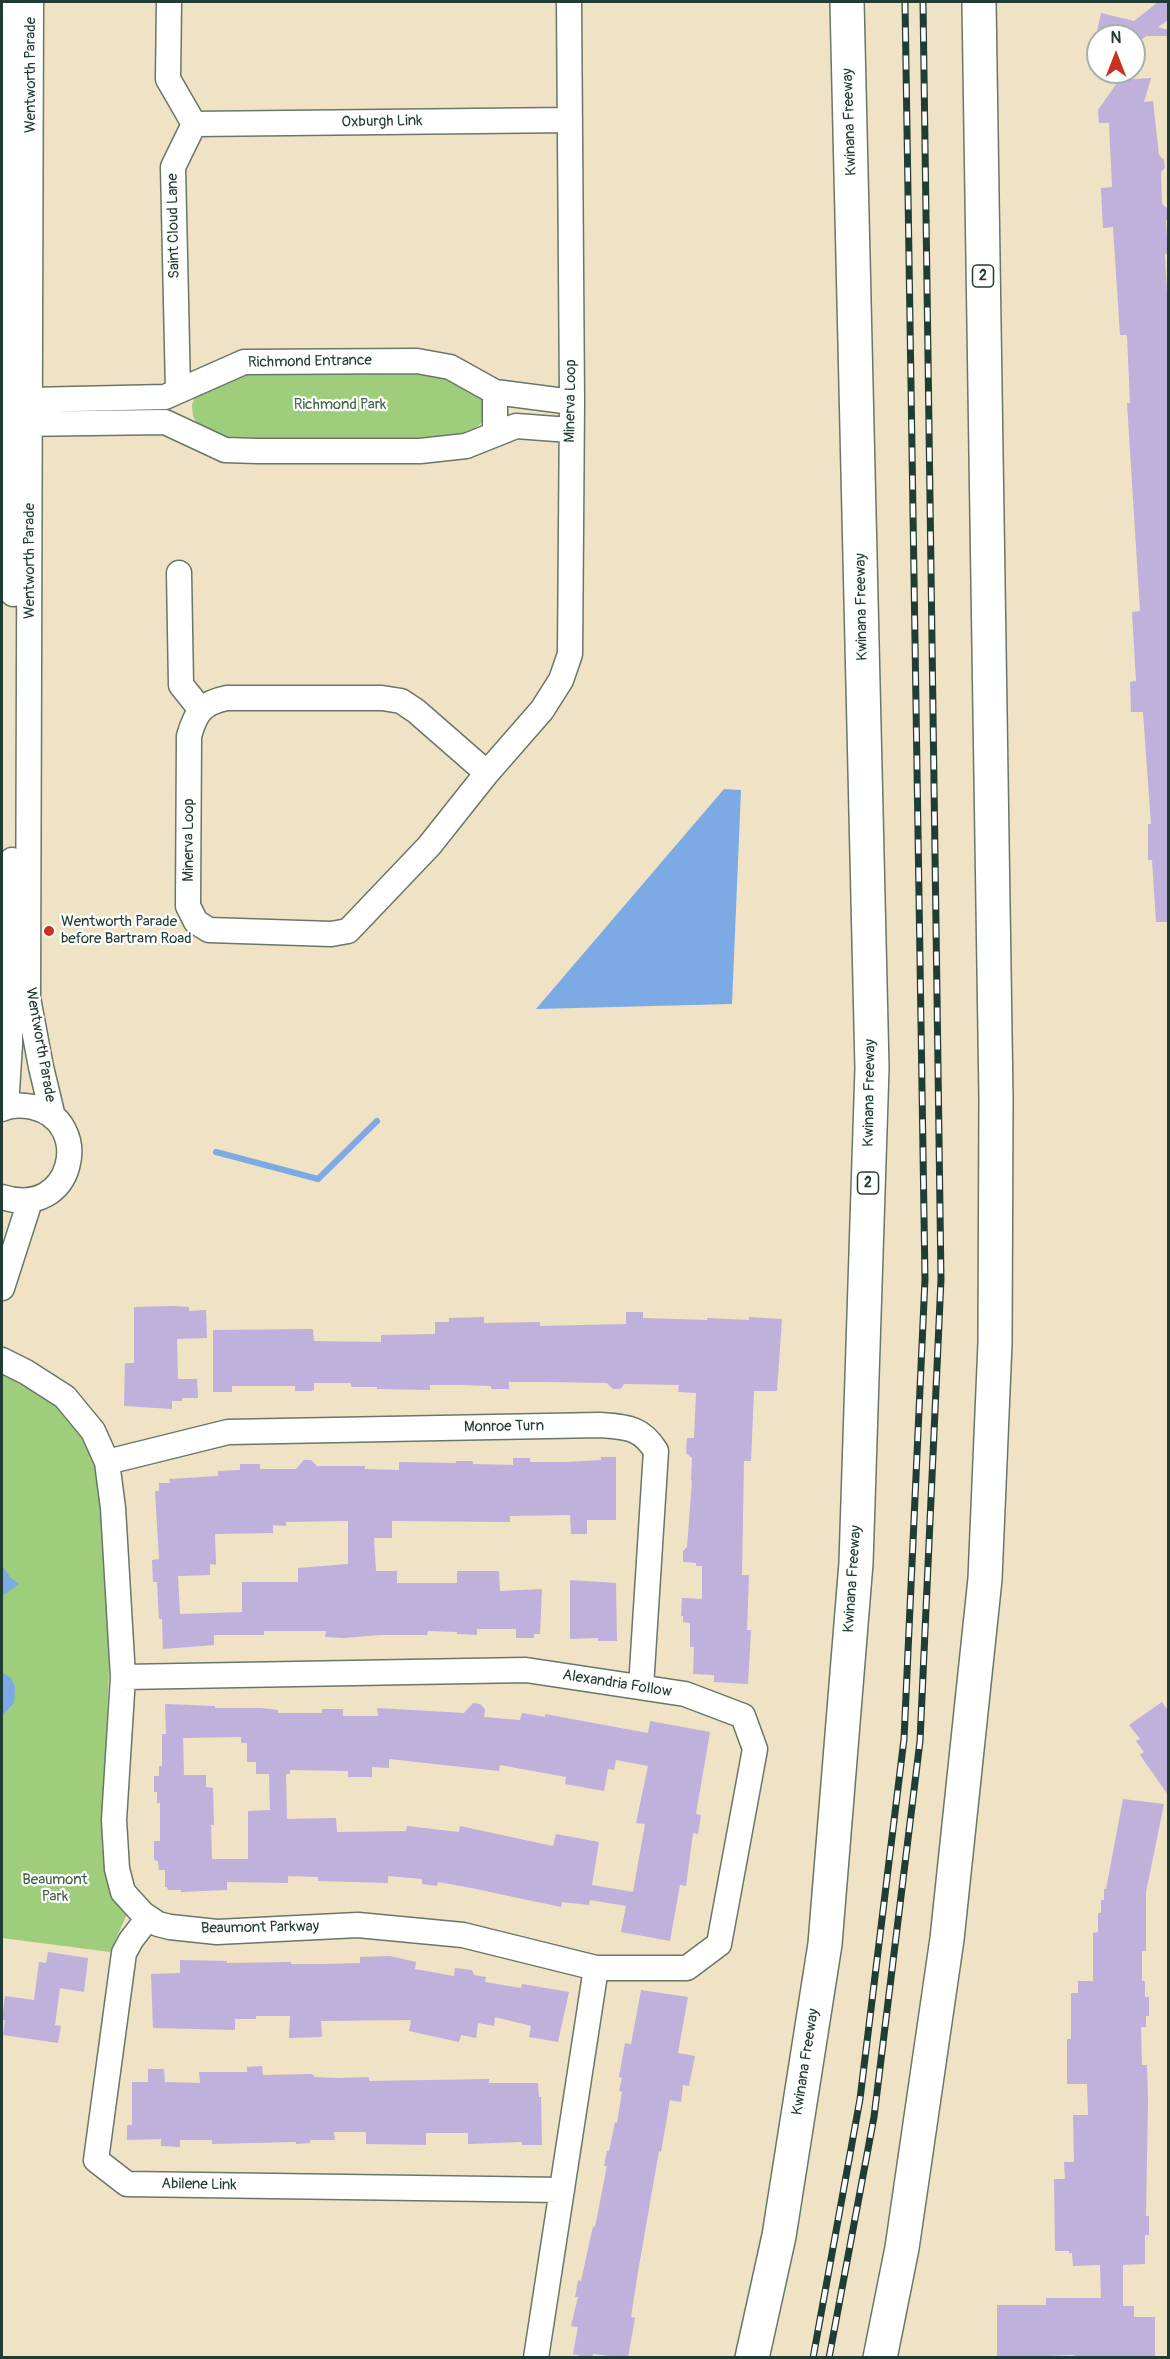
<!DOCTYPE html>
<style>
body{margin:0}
#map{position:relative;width:1170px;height:2359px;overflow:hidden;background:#f0e2c5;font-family:Pangolin,sans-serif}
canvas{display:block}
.frame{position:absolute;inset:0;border:3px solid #1f3d34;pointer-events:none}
.north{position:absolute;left:1086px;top:24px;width:60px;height:60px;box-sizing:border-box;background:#fff;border:2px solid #a5b1ae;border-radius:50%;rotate:0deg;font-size:16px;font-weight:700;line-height:24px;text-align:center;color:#1f3d34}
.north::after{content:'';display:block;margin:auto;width:21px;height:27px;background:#c8321e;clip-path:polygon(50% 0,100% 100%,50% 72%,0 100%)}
</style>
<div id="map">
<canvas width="1170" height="2359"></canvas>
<div class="frame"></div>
<div class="north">N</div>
</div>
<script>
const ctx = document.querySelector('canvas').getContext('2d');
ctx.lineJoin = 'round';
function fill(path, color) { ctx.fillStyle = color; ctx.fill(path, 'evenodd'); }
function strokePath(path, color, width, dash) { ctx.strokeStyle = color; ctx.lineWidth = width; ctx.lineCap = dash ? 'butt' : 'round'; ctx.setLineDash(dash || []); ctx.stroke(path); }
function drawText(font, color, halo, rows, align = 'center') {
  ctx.font = font + ' Pangolin,sans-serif'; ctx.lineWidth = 4.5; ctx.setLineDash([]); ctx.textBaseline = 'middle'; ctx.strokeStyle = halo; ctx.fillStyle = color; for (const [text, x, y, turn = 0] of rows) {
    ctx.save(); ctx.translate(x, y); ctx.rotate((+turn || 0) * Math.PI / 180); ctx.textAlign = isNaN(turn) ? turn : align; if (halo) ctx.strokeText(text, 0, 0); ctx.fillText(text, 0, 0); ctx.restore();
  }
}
const green = new Path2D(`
 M231,372H442L482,392L486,418L474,430L458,439L254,444L216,436L197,424L193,416L192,405L196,393Z
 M2,1372L52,1398L75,1423L99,1466L106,1564L109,1668L102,1846L108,1880L127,1914L110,1952L2,1938Z`);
const water = new Path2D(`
 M724,789L741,790L732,1004L536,1009Z
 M2,1565L10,1577L19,1584L2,1596Z
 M2,1672L11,1678L15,1687L14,1703L2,1716Z`);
const stream = new Path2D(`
 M216,1152L318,1179L377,1121`);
const building = new Path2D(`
 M1158,2H1168V20L1158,27L1168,30V36H1146L1134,46V36H1096L1101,13L1134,21Z
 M1151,78L1144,102L1153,101L1159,155L1164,160L1165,168L1161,172L1162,204L1168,209V218L1166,221L1168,254H1165L1168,315V922H1156L1152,860H1148V824H1151L1143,712H1131L1130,682L1136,681L1132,612L1140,611L1127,403H1130L1127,335H1120L1113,227L1103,228L1101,188L1112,187L1109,123H1099L1098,110L1119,80Z
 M173,1306L189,1307V1311L206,1310L207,1338L177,1339L178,1379H197L198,1398H182V1401H172V1409L124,1406L125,1363H134V1307Z
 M626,1312H643V1318L707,1320V1318L749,1320V1317L782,1319L777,1391H754L751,1461H744L742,1575H749L747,1630H751L748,1684L714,1682V1675L693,1674L694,1647H690V1623L683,1622V1616H681L682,1598L702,1599V1566H696V1563L683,1562V1551L687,1547L692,1481L691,1480L692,1458L686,1453L687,1438H694L696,1393L678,1392L679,1385L624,1384L621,1389H613L607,1383L546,1382H509V1389H491V1386L462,1385H430V1390L377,1389V1387H351V1383H314V1390L311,1391H295V1386H232V1392H213V1330L313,1329L314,1341L381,1342V1335L435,1334V1322H449V1318L484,1317V1323L540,1322V1326L626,1324Z
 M601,1457H616V1520H587V1534H571L570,1515L510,1516V1522L392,1521V1538H374L376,1571H397V1583H457V1571H499L500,1591L542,1589L540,1634H534V1638H516V1629H477V1635L457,1634V1632L428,1631L427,1635H380L344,1638L325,1637L326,1631H264V1635H214V1645L163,1649L162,1619H159L157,1582H153L152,1560L159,1559L155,1491H159V1483H170L169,1479L218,1476V1471L240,1470V1464H260V1469H296L304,1460H311L317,1466H365V1469L399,1470V1462L456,1463V1461H473V1464L513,1465V1458H530V1462H566L601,1460ZM348,1521V1564L298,1568V1582H242V1612L180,1614L178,1576L210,1575V1564L216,1565L215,1534L273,1533V1525L286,1526V1522Z
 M570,1580L616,1583L617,1641H598V1638L570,1639Z
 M1162,1702L1168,1711V1795L1140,1755L1144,1752L1136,1741L1140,1739L1129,1725Z
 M473,1703L480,1704L485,1709L484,1717L520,1720L522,1713L545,1717V1714L648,1733L650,1721L710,1732L696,1814L701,1815L698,1834L693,1833L686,1886L680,1885L670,1941L621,1932L626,1906L590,1900L589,1905L562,1902L561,1907L471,1888L438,1882L437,1886L422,1884V1879L388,1876V1883L318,1881V1877L288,1876V1883L227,1882V1890L181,1892V1890H168L167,1887H165V1870H159L158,1861L154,1860V1841H160V1803H157V1792H154V1776H159V1766H162V1734H166L165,1704L215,1706V1708H261L278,1710V1713H322V1709H343V1716H378L377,1708L464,1713ZM241,1737V1743H247V1762H256V1774H269L270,1810L248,1811V1859H212L211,1825H214L213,1788L206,1787V1775H184L183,1738ZM389,1759L499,1771L500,1765L566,1777L565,1784L604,1791L608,1769L614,1770L616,1760L648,1766L636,1823L645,1824L633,1892L592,1885L599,1842L556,1834L553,1846L460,1826L459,1832L407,1826L406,1831L337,1832L336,1818L287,1819L286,1774H290V1770L348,1771V1777H372V1767L389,1768Z
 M1123,1799L1164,1804L1146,1892V1951H1142V1981H1145V1997H1149V2016H1146V2027H1141L1142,2065H1147L1148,2099L1146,2216H1149V2235H1145V2264L1123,2265V2306H1134V2317H1155V2358H1074V2355L997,2358V2305H1046V2298H1101L1100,2265L1073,2266L1072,2253H1069V2251H1055L1054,2179H1065L1064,2162H1074L1073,2115H1088L1087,2084H1067V2039H1071V1993H1078V1981H1093V1933L1098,1932V1913H1101V1900H1104V1889H1106Z
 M48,1952L88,1958L84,1992L60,1988L55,2025L61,2026L58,2043L3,2035L5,2020H2L5,1996L34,2000L39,1962L46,1963Z
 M390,1956L416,1962L415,1969L454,1976L455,1968L472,1970L474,1975L486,1977L485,1982L521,1988L522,1984L569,1992L558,2042L529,2037L531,2026L495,2017L494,2026L478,2023L476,2038L461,2035L459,2042L409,2031L411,2020L321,2021L322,2037L289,2038L290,2016H256V2019H235V2030L153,2028L151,1974L180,1973V1960L227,1961V1963L291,1962V1964H324L360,1963V1957Z
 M641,1990L688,1997L678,2053L695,2056L689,2086L683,2085L681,2102L670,2100L661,2152L659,2151L638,2272L631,2317L635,2318L628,2358L593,2354L592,2358H589L573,2354L578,2327L571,2326L578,2297H575L578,2280L581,2281L593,2226L595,2227L607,2166H604L607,2151H609L615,2122L617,2123L622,2092L619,2091L622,2078L619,2077L625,2043L631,2044Z
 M262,2066L263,2075L312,2074L315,2077L338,2078L369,2077V2081L489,2079V2083H538L539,2097H541L542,2145H522V2142L468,2144V2133H426V2145L366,2144V2132H334L335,2140H310V2143L296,2144V2142L212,2144V2140H180V2147L161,2146V2139L127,2140V2125H132V2082H148V2069H164L165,2082L200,2083L199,2072H247V2067Z`);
const minor = new Path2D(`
 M7,2L12,254L13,594
 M31,2L28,998L41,1067L53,1117
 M169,2L168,79L194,124
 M194,124L570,120
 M178,391L173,167L194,124
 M495,392V434
 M14,398L30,400L165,397L244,362L417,361L450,367L495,392L572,402
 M15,424L165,422L225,450L257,451H420L466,446L516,426L570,430
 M179,573L181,685L201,710
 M487,773L416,711L401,701L382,698H227C202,703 196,712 189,736L188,906L196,922L209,930L331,934L348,931L429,846L487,773L542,710L561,680L570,654L572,402L569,2
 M6,1107L10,1044L12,860
 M2,1109C12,1104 23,1105 33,1107C94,1121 74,1220 2,1197
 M2,1288L30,1201
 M2,1360L26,1372L65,1397L93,1431L107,1462L113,1508L123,1677L114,1820L117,1869L123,1892L143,1914L158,1924L170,1927L217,1932L358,1925L463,1935L596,1968H687L719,1944L755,1749L743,1716L685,1694L526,1670L123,1677
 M107,1462L228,1432L600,1425C627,1427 641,1427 656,1451L641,1687
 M148,1918L131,1940L124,1953L96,2160L127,2184L562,2190
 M536,2358L596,1968`);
const highway = new Path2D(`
 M752,2358L779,2236L825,1944L856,1563L872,1068L847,2
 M880,2358L902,2248L947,1939L985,1579L995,1343L996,1098L979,2`);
const rail = new Path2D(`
 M813,2358L860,2099L904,1739L925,1279L905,2
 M829,2358L874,2117L920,1741L941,1279L923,2`);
const markers = [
 [49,931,6,"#c8321e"]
];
const shields = [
 [983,276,21],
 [868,1183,21]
];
const shieldNames = [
 ["2",983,276],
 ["2",868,1183]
];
const streetNames = [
 ["Wentworth Parade",31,75,-90],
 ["Oxburgh Link",382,122,-1],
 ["Kwinana Freeway",850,122,-92],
 ["Saint Cloud Lane",174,226,-91],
 ["Richmond Entrance",310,362,-1],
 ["Minerva Loop",571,401,-89],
 ["Wentworth Parade",30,561,-90],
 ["Kwinana Freeway",862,607,-91],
 ["Minerva Loop",189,840,-90],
 ["Wentworth Parade",40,1045,80],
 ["Kwinana Freeway",870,1093,-89],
 ["Monroe Turn",504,1427,-1],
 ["Kwinana Freeway",853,1579,-86],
 ["Alexandria Follow",617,1684,9],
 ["Beaumont Parkway",260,1928,-1],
 ["Kwinana Freeway",806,2062,-81],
 ["Abilene Link",199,2185,1]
];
const parkNames = [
 ["Richmond Park",340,405],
 ["Beaumont",55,1880],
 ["Park",55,1897]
];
const poiNames = [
 ["Wentworth Parade",61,922],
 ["before Bartram Road",61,939]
];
fill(green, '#9ecd7b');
fill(water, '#7baae5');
strokePath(stream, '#7baae5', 6);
fill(building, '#bfb0dc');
strokePath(minor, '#687767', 27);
strokePath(highway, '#687767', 36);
strokePath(minor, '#fff', 24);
strokePath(highway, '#fff', 33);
strokePath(rail, '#1f3d34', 7);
strokePath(rail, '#fff', 4.5, [14]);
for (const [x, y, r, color] of markers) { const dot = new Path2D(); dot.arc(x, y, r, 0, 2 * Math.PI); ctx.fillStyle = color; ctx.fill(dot); strokePath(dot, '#fff', 2); }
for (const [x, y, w] of shields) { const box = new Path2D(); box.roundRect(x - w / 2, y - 11, w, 22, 4.5); ctx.fillStyle = '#fff'; ctx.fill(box); strokePath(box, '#1f3d34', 1.5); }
drawText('bold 14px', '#1f3d34', null, shieldNames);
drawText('15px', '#1f3d34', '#fff', streetNames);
drawText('15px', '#3f6146', '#fff', parkNames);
drawText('15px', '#1f3d34', '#fff', poiNames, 'left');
</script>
